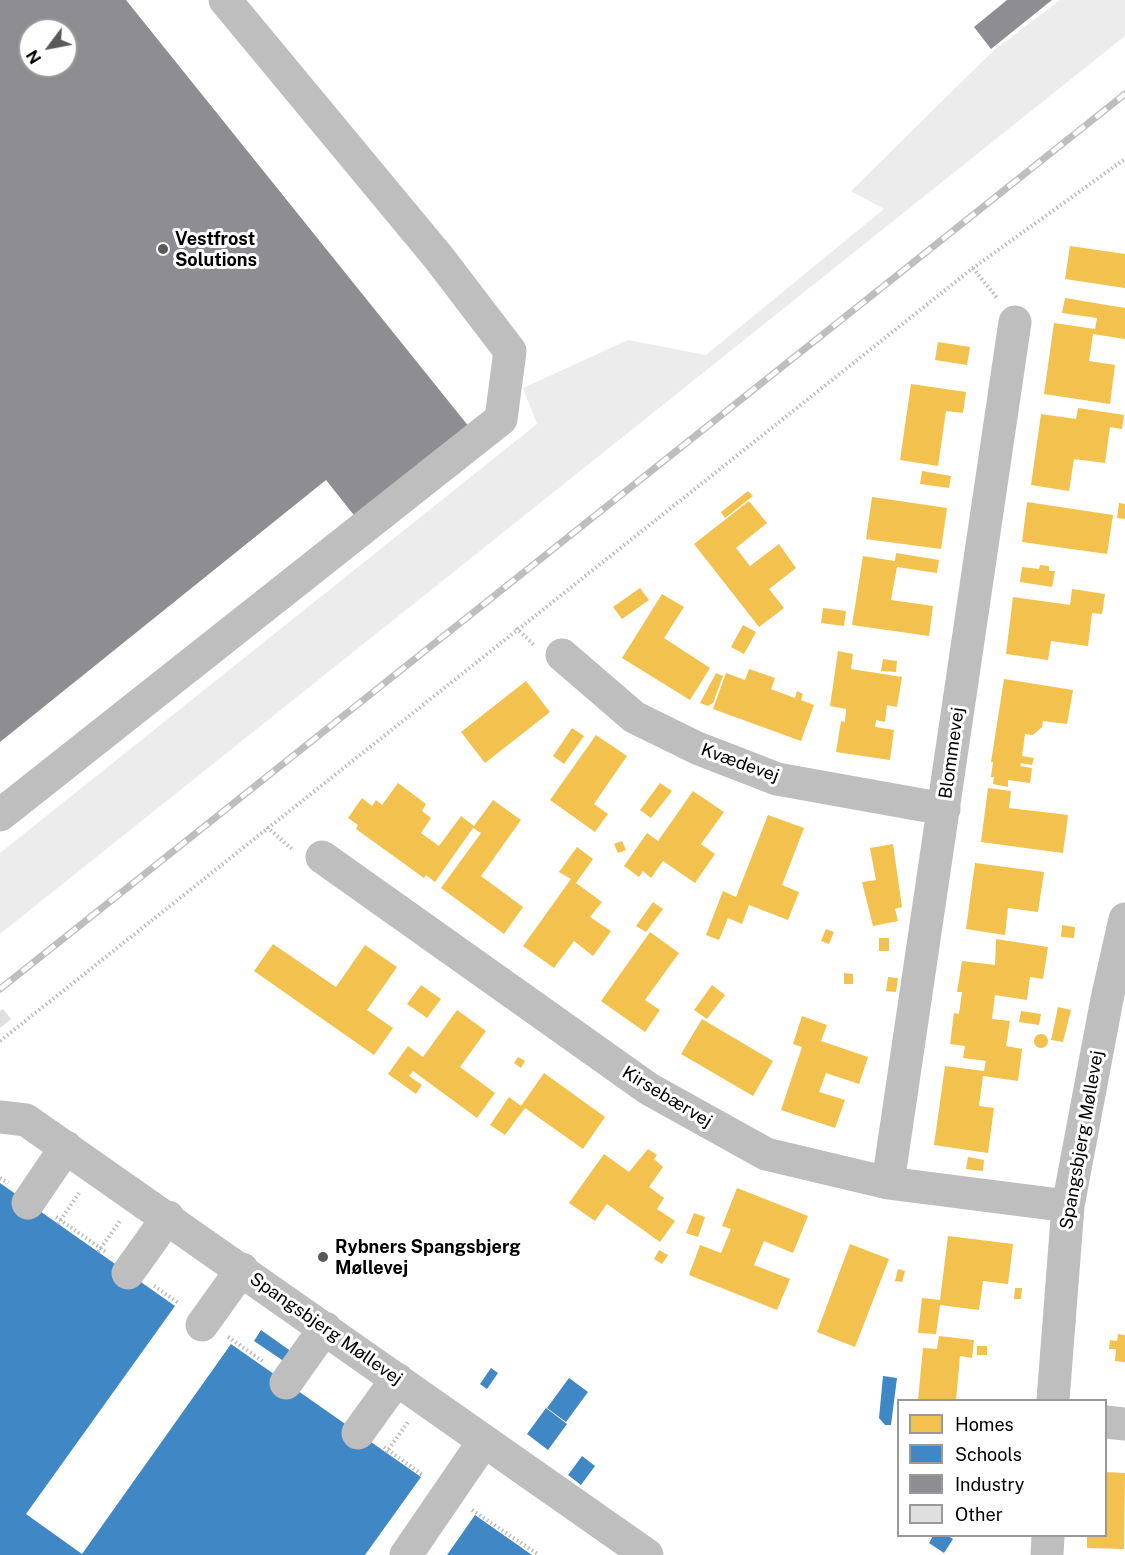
<!DOCTYPE html>
<meta charset="utf-8">
<style>
body{margin:0}
#map{position:relative;width:1125px;height:1555px;overflow:hidden;background:#fff;font-family:"Public Sans",sans-serif}
canvas{display:block}
.legend{position:absolute;left:897px;top:1399px;width:210px;height:138px;box-sizing:border-box;background:#fff;border:2px solid #999;margin:0;padding:8px 10px;list-style:none;font-size:18px;color:#000}
.legend li{display:flex;align-items:center;gap:12px;height:30px}
.legend b{width:30px;border:2px solid #999}
.north{position:absolute;left:18px;top:18px;width:60px;height:60px;box-sizing:border-box;background:#fff;border:2px solid #999;border-radius:50%;rotate:238deg;font-size:16px;font-weight:700;line-height:24px;text-align:center;color:#000}
.north::after{content:'';display:block;margin:auto;width:21px;height:27px;background:#595959;clip-path:polygon(50% 0,100% 100%,50% 72%,0 100%)}
</style>
<div id="map">
<canvas width="1125" height="1555"></canvas>
<ul class="legend">
<li><b style="height:16px;background:#f2c14e"></b>Homes</li>
<li><b style="height:16px;background:#3f88c5"></b>Schools</li>
<li><b style="height:16px;background:#8d8d92"></b>Industry</li>
<li><b style="height:16px;background:#dfdfdf"></b>Other</li>
</ul>
<div class="north">N</div>
</div>
<script>
const ctx = document.querySelector('canvas').getContext('2d');
ctx.lineJoin = 'round';
function fill(path, color) { ctx.fillStyle = color; ctx.fill(path, 'evenodd'); }
function strokePath(path, color, width, dash) { ctx.strokeStyle = color; ctx.lineWidth = width; ctx.lineCap = dash ? 'butt' : 'round'; ctx.setLineDash(dash || []); ctx.stroke(path); }
function drawText(font, color, halo, rows, align = 'center') {
  ctx.font = font + ' "Public Sans",sans-serif'; ctx.lineWidth = 6; ctx.setLineDash([]); ctx.textBaseline = 'middle'; ctx.strokeStyle = halo; ctx.fillStyle = color; for (const [text, x, y, turn = 0] of rows) {
    ctx.save(); ctx.translate(x, y); ctx.rotate((+turn || 0) * Math.PI / 180); ctx.textAlign = isNaN(turn) ? turn : align; if (halo) ctx.strokeText(text, 0, 0); ctx.fillText(text, 0, 0); ctx.restore();
  }
}
const green = new Path2D(`
 M1060,0H1125V36L0,934V853L537,424L523,388L628,340L706,355L884,209L851,191L993,51Z`);
const homes = new Path2D(`
 M1070,246L1125,254V288L1065,279Z
 M1065,298L1125,308V339L1093,334L1089,361L1115,365L1110,404L1044,394L1054,323L1095,329L1097,318L1062,313Z
 M938,342L970,347L967,365L935,360Z
 M911,384L966,392L963,413L946,411L938,466L900,460Z
 M1078,408L1124,415L1122,429L1110,427L1105,463L1074,459L1069,491L1031,485L1041,414L1076,419Z
 M922,471L951,476L949,488L920,484Z
 M748,491L753,496L725,518L721,512Z
 M872,497L947,508L941,549L866,539Z
 M749,501L767,523L736,548L750,566L779,544L796,568L769,589L784,608L759,627L694,544Z
 M1027,502L1113,515L1107,554L1022,542Z
 M1119,503L1125,504V519L1117,518Z
 M896,553L939,560L937,573L897,567L891,600L933,606L929,636L852,625L863,556L895,561Z
 M1040,565L1049,566V571H1055L1052,587L1020,582L1022,567L1039,569Z
 M640,588L649,600L622,619L613,607Z
 M1072,589L1105,594L1102,614L1092,613L1088,646L1051,641L1048,660L1006,654L1013,597L1070,605Z
 M662,594L684,607L664,638L710,668L690,700L622,658Z
 M823,608L846,611L844,626L821,623Z
 M743,625L756,632L744,654L731,647Z
 M838,651L853,654L851,669L902,677L897,707L887,705L885,722L876,720L875,727L894,730L890,760L836,752L841,721L845,722L846,709L830,706Z
 M883,659L897,661L896,672L881,671Z
 M749,669L775,678L771,689L795,698L797,691L803,694L801,700L814,705L801,741L713,709L726,673L745,680Z
 M716,673L723,676L713,703L708,706L700,703Z
 M1004,679L1073,690L1067,724L1043,721L1042,727L1033,735L1025,734L1022,756L1034,758L1032,765L1021,763L1020,766L1032,768L1030,783L1008,780V787L993,784L994,777H991L993,762H991Z
 M526,681L550,712L485,763L461,732Z
 M572,728L584,736L564,764L553,756Z
 M596,735L627,756L594,804L608,814L595,832L550,800Z
 M398,783L426,804L422,811L431,818L421,833L439,846L461,816L474,826L493,800L521,820L481,876L523,907L504,934L441,888L481,833L473,828L435,882L426,875L424,878L356,829L358,825L348,818L362,798L372,806L376,800L382,805Z
 M660,783L672,791L651,818L640,810Z
 M988,788L1011,791L1009,808L1068,815L1063,853L981,842Z
 M693,791L724,812L701,844L715,854L695,883L663,861L651,878L643,871L639,877L624,866L647,833L658,841Z
 M768,815L804,828L782,885L799,892L788,920L749,905L742,924L728,918L719,940L706,935L723,891L736,897Z
 M622,841L626,850L618,853L614,844Z
 M893,844L902,907L895,909L898,921L873,926L862,882L876,880L870,848Z
 M577,847L593,859L576,883L602,902L590,917L611,931L593,956L574,941L554,968L523,946L571,879L559,872Z
 M975,863L1044,872L1038,912L1008,908L1005,935L966,929Z
 M653,902L663,909L646,932L636,926Z
 M1062,925L1075,927L1074,938L1061,937Z
 M826,929L834,932L829,944L821,941Z
 M650,932L679,953L645,1000L660,1010L645,1032L601,1001Z
 M879,938H889V951H879Z
 M996,939L1048,947L1043,979L1030,977L1027,1000L995,995L992,1019L1010,1021L1006,1046L1022,1049L1018,1081L983,1076L979,1106L994,1108L988,1153L934,1145L945,1066L984,1071L986,1061L963,1058L965,1046L950,1044L954,1013L959,1014L962,992H957L962,961L995,965Z
 M273,944L336,987L365,945L397,967L367,1010L393,1028L374,1055L254,971Z
 M844,973L853,974V984H844Z
 M888,977L898,978L896,992L886,991Z
 M421,985L441,999L427,1018L407,1004Z
 M712,985L725,995L707,1019L694,1010Z
 M1058,1007L1071,1010L1063,1042L1051,1040Z
 M457,1010L486,1031L460,1067L495,1093L477,1118L413,1071L409,1076L422,1085L416,1094L388,1074L408,1046L423,1057Z
 M1021,1011L1041,1014L1039,1025L1019,1022Z
 M802,1016L827,1025L821,1041L868,1057L859,1084L826,1073L819,1092L845,1100L835,1128L781,1110L802,1047L793,1044Z
 M702,1019L773,1061L753,1096L681,1054Z
 M1034 1041a7 7 0 1 1 14 0a7 7 0 1 1-14 0Z
 M518,1057L525,1061L521,1068L514,1063Z
 M544,1073L605,1117L583,1149L525,1108L505,1135L490,1125L509,1097L521,1106Z
 M648,1149L657,1155L654,1159L663,1167L649,1187L664,1198L657,1209L675,1221L660,1242L607,1204L595,1221L569,1203L604,1154L629,1172Z
 M968,1157L984,1160L983,1171L966,1169Z
 M737,1188L808,1216L793,1253L764,1241L754,1265L790,1279L777,1310L689,1275L700,1245L721,1253L731,1229L722,1226Z
 M694,1213L705,1217L698,1237L686,1233Z
 M948,1236L1013,1244L1008,1284L983,1281L979,1310L940,1305L936,1334L918,1333L922,1298L940,1300Z
 M850,1244L889,1259L855,1347L817,1332Z
 M659,1250L668,1255L662,1264L654,1259Z
 M898,1269L905,1271L902,1282L895,1281Z
 M1015,1288H1022L1021,1299H1014Z
 M1118,1334L1125,1335V1362L1115,1361L1116,1349H1109L1110,1340L1117,1341Z
 M939,1336L974,1340L972,1358L960,1356L956,1400H918L923,1348L937,1349Z
 M977,1346H987V1355H977Z
 M1106,1472L1125,1473L1124,1549L1087,1548V1536H1106Z`);
const schools = new Path2D(`
 M0,1183L175,1306L26,1514L82,1554L231,1344L421,1477L365,1555H0Z
 M261,1330L292,1352L285,1362L254,1341Z
 M491,1368L498,1373L487,1389L480,1384Z
 M883,1376L897,1378L891,1425H885L879,1418Z
 M569,1378L588,1392L566,1422L547,1408Z
 M546,1408L567,1424L548,1450L527,1434Z
 M582,1456L595,1466L581,1485L568,1475Z
 M475,1515L532,1555H447Z
 M933,1536H948L953,1539L944,1553L929,1543Z`);
const industry = new Path2D(`
 M0,0H126L474,433L361,524L326,480L0,742ZM30,30H66V66H30Z
 M1007,0H1052L991,49L974,27Z`);
const building = new Path2D(`
 M3,1009L11,1019L0,1028V1011Z`);
const path = new Path2D(`
 M973,268L997,298
 M516,628L535,646
 M267,827L293,850
 M0,1041L973,268L1125,159
 M0,1178L8,1183
 M56,1217L106,1252
 M58,1224L79,1193
 M98,1252L120,1221
 M154,1286L180,1304
 M228,1337L264,1362
 M384,1447L424,1476
 M386,1453L408,1422
 M472,1510L539,1555`);
const minor = new Path2D(`
 M562,655L634,717L697,748L777,779L944,809
 M0,815L501,419L510,351L439,258L225,0
 M322,857L649,1089L766,1154L888,1183L1068,1206
 M0,1117L26,1120L647,1555
 M888,1183L1015,322
 M28,1203L66,1147
 M128,1273L168,1217
 M202,1325L242,1269
 M286,1383L325,1328
 M1053,1400L1068,1206L1107,999L1125,919
 M1106,1422L1125,1424
 M358,1433L397,1379
 M406,1555L484,1441
 M1047,1555L1048,1536`);
const rail = new Path2D(`
 M0,989L1125,94`);
const markers = [
 [163,249,6,"#595959"],
 [323,1257,6,"#595959"]
];
const poiNames = [
 ["Vestfrost",175,239],
 ["Solutions",175,260],
 ["Rybners Spangsbjerg",335,1247],
 ["Møllevej",335,1268]
];
const streetNames = [
 ["Blommevej",952,753,-82],
 ["Kvædevej",740,763,20],
 ["Kirsebærvej",667,1097,31],
 ["Spangsbjerg Møllevej",1082,1140,-80],
 ["Spangsbjerg Møllevej",326,1329,35]
];
fill(green, '#ececec');
fill(homes, '#f2c14e');
fill(schools, '#3f88c5');
fill(industry, '#8d8d92');
fill(building, '#dfdfdf');
strokePath(path, '#b9b9b9', 4, [1.5, 3]);
strokePath(minor, '#bebebe', 33);
strokePath(rail, '#bebebe', 7);
strokePath(rail, '#fff', 4.5, [14]);
for (const [x, y, r, color] of markers) { const dot = new Path2D(); dot.arc(x, y, r, 0, 2 * Math.PI); ctx.fillStyle = color; ctx.fill(dot); strokePath(dot, '#fff', 2); }
drawText('bold 18px', '#000', '#fff', poiNames, 'left');
drawText('18px', '#000', '#fff', streetNames);
</script>
